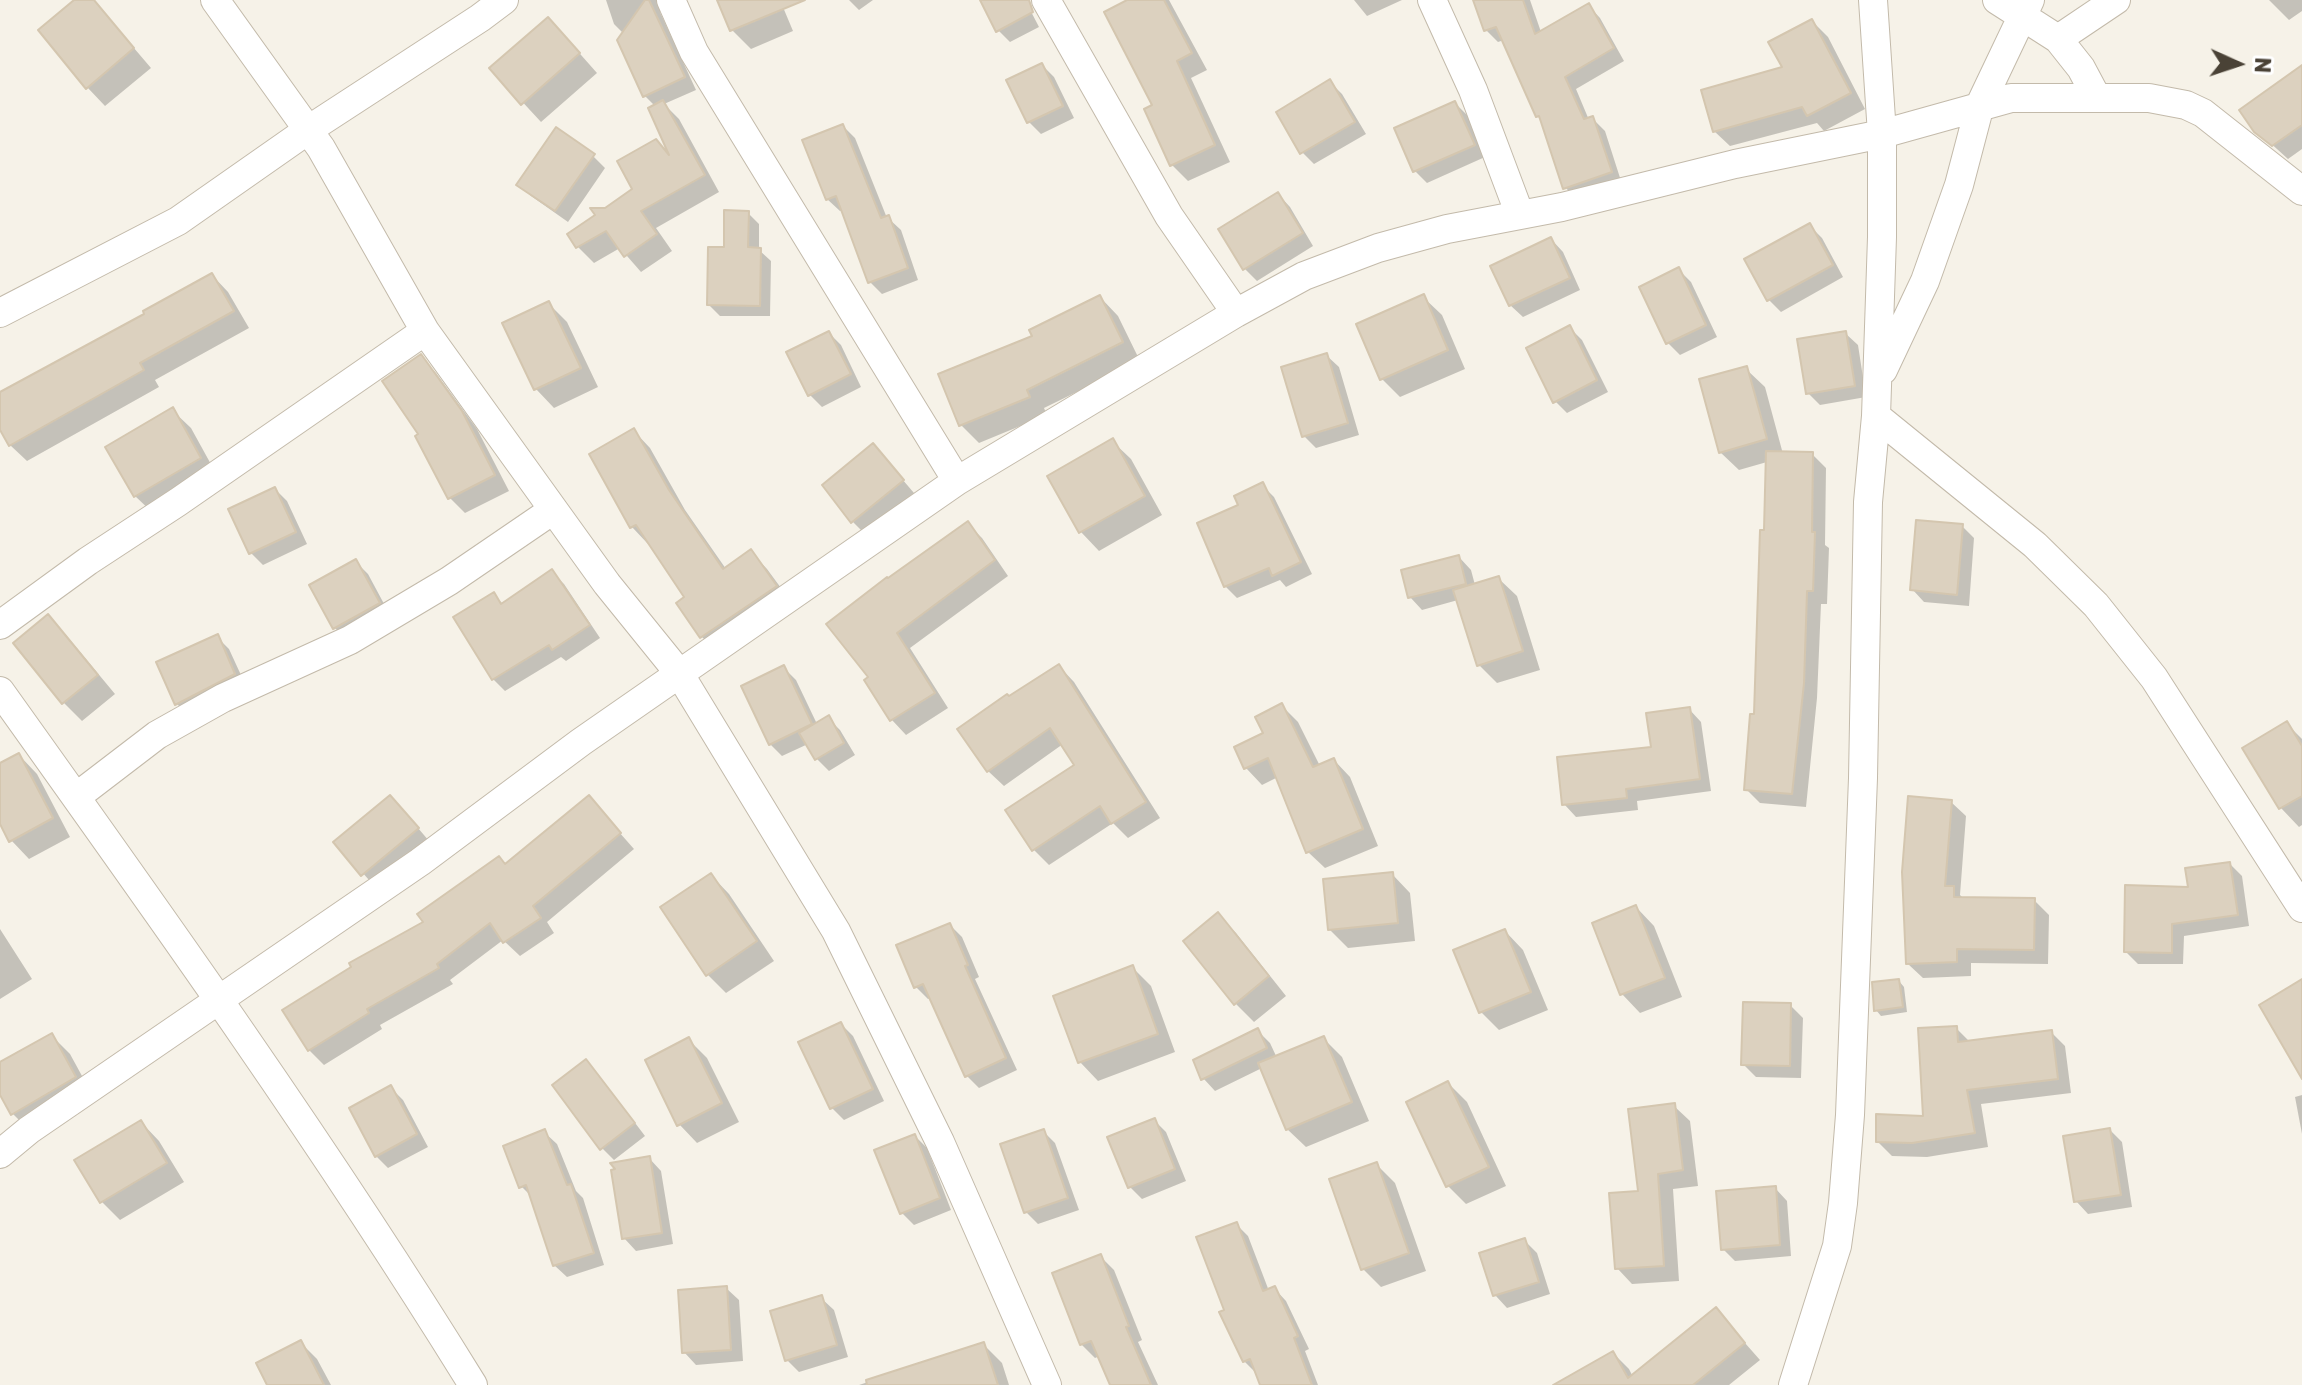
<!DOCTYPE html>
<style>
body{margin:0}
#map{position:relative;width:2302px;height:1385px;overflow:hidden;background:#f6f2e8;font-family:Rubik,sans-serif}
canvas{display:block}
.north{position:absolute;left:2198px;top:24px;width:80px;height:80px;-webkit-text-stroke:6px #fff;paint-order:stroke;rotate:93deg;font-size:22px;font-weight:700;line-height:32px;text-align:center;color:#4a4236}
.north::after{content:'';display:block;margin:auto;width:28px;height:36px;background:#4a4236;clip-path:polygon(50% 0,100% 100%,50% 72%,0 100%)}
</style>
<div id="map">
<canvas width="2302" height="1385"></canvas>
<div class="north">N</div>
</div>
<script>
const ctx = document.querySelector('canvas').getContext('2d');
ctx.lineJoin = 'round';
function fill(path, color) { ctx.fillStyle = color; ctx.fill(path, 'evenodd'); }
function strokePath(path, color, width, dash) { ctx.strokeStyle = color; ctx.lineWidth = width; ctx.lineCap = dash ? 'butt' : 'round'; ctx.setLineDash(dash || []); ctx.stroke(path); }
const shadow = new Path2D(`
 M77,0H93L151,68L105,106L87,87Z
 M606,0H660L664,11L660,12L696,90L664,104L679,119L719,192L656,228L672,251L641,272L620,248L594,263L578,247L605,210L673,160L655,106L645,96L624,34L614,24Z
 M719,0H780L793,31L751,49L732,30Z
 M849,0H873L859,10Z
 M982,0H1025L1039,27L1010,42L998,30Z
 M1131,0H1169L1207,70L1191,78L1230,162L1188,181L1172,165L1155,106Z
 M1354,0H1402L1367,16Z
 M1475,0H1530L1541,32L1588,5L1600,18L1624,61L1576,89L1589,120L1592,118L1605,131L1622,184L1577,200L1565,187L1542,121L1538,116L1504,40L1498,42L1486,30Z
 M2269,0H2302V11L2289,20Z
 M1812,21L1828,37L1865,109L1824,131L1817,123L1730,146L1714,131L1784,69Z
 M566,38L597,73L541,122L492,69Z
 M1042,65L1054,77L1074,118L1041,134L1029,122Z
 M2302,66V149L2288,159L2256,130Z
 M1330,82L1342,94L1366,134L1314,164L1302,152Z
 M1455,103L1467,115L1485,157L1427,183L1415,171Z
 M843,126L855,138L887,218H888L901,230L918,280L882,294L869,281L843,210L840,211L827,199Z
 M593,156L605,168L568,222L531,196L519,184Z
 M1278,194L1290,207L1313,246L1257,281L1245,269L1221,230Z
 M748,213L759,224V250L771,261L770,316H720L709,305L726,249Z
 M1810,226L1822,238L1843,277L1781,312L1769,300Z
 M1551,239L1563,252L1580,290L1523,317L1510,305Z
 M1679,270L1691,282L1717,337L1680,355L1668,343Z
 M212,275L228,292L249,328L155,380L159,387L27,461L10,445L0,426V395L147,315Z
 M1100,297L1118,316L1140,361L1044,408L1047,415L979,443L961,425L1034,337Z
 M1423,297L1442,315L1465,369L1400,397L1381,378Z
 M548,303L567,322L598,387L554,408L536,389L505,324Z
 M1570,328L1582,340L1608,392L1567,413L1555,401Z
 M829,333L841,345L861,387L822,407L810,395Z
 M1845,333L1858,345L1866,397L1820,405L1808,393Z
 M1326,355L1339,367L1359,435L1316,448L1304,436Z
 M421,357L436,373L477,429L509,491L465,513L450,498L421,435Z
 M1746,369L1765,387L1783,454H1812L1826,468L1825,545L1829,548L1827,604H1821L1817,698L1806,807L1760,803L1746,789L1756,716L1766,532L1767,462L1739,470L1720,452Z
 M172,410L191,428L218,477L154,514L135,496Z
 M634,431L650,448L685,510L726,569L751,552L767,569L792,603L719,654L702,637L678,603L687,597L650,543L648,544L632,527Z
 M1112,441L1131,459L1162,515L1099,551L1081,532L1049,477Z
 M873,445L914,493L865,534L853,522Z
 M1262,485L1274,497L1312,574L1286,587L1280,580L1237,598L1225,586L1241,506Z
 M275,489L287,501L307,544L263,565L251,553Z
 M968,524L982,538L1008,576L910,648L948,708L906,735L892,720L866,681L871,678L829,625Z
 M1962,526L1974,538L1969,606L1924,602L1912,589Z
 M1459,557L1471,570L1475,585L1498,578L1517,596L1540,670L1497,683L1479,665L1458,600L1422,610L1410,597Z
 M356,562L368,574L390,615L347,640L335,628Z
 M552,572L564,584L600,638L566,661L561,657L505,691L493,679V594L504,605Z
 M48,616L66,635L115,694L82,721L63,702Z
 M217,637L229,649L246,686L189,716L177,704L159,663Z
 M1059,666L1074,682L1160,818L1128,838L1113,823L1049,865L1033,849L1077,766L1063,744L1004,786L988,771L1009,698Z
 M784,668L796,680L817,724L828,718L840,730L855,755L829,771L817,759L808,744L782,756L770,744Z
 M1282,706L1298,722L1320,766L1334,760L1350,777L1378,846L1325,868L1308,852L1278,777L1262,785L1246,768L1236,748L1265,734Z
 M1689,709L1701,722L1711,791L1637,801L1638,810L1576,817L1564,804L1653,749Z
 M2286,723L2302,739V825L2299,827L2281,808L2245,748Z
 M19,755L37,774L70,837L29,859L11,840L0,820V765Z
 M589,798L634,849L547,922L554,933L520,956L503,940L450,980L453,984L380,1025L382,1029L324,1065L309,1050L426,922L507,866Z
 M1951,802L1966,816L1960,895L1964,899L2034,900L2049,915L2048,964L1971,963V976L1923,978L1908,964Z
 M402,809L429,841L375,887L336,842Z
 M2230,864L2242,876L2249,926L2184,936L2183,964H2138L2126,952L2190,889Z
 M1392,874L1410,893L1415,941L1348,948L1330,930Z
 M711,875L729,894L774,961L726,993L708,975Z
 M1636,907L1654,926L1682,997L1640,1013L1622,994L1594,924Z
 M1218,915L1236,933L1286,996L1254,1022L1235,1003Z
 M950,925L962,937L979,977L975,979L1017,1070L979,1088L967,1076L931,998L928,999L916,987Z
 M0,929L32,979L0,999Z
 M1505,931L1523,950L1548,1010L1499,1030L1481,1012Z
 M1133,968L1151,986L1175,1052L1098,1081L1080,1062Z
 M1899,981L1904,987L1907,1012L1881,1016L1876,1010Z
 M1790,1005L1803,1018L1801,1078L1756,1077L1743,1064Z
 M841,1024L853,1036L884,1101L844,1120L832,1108L801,1043Z
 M1956,1028L1970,1042L2051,1032L2065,1046L2071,1093L1981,1104L1988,1147L1927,1157L1892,1156L1878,1142L1925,1118Z
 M1258,1031L1270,1043L1277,1058L1323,1038L1342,1057L1369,1121L1306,1147L1287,1129L1262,1068L1215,1091L1203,1078Z
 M52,1036L70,1054L93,1096L31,1132L12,1113L0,1091V1064Z
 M689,1040L707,1058L739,1122L697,1143L679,1124Z
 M586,1061L598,1074L645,1136L614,1160L602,1148Z
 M1448,1083L1467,1102L1506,1186L1466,1204L1448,1186Z
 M391,1088L403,1100L428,1147L388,1168L376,1156Z
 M2302,1095V1134L2295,1097Z
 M1674,1106L1690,1121L1698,1186L1673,1189L1679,1281L1632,1284L1617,1268L1640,1193Z
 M1154,1120L1166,1132L1186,1181L1142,1199L1130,1187L1110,1138Z
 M141,1122L159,1141L184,1182L120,1220L102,1202Z
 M2110,1130L2122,1142L2132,1207L2088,1214L2076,1201Z
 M1043,1131L1055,1143L1079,1210L1038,1224L1026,1212Z
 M544,1132L557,1144L576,1191L583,1198L604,1265L567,1277L554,1265L532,1197L521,1186Z
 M915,1136L927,1148L951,1210L914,1225L902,1213L877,1151Z
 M649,1158L661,1171L673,1244L636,1251L624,1238Z
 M1376,1164L1395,1183L1426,1271L1381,1287L1363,1269Z
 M1775,1188L1787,1201L1791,1256L1735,1261L1723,1249Z
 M1236,1224L1248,1236L1269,1291L1274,1288L1286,1301L1309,1349L1305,1351L1318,1385H1262L1256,1373L1244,1361L1226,1311Z
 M1525,1241L1537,1253L1550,1294L1507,1308L1495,1295Z
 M1100,1256L1114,1270L1142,1340L1138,1342L1158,1385H1112L1100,1356L1095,1358L1081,1344Z
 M726,1288L739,1300L743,1361L696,1365L684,1352Z
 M821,1298L834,1310L848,1357L799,1372L787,1360Z
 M1715,1309L1760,1360L1729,1385H1566L1613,1353L1629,1369L1633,1377Z
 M300,1342L317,1359L331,1385H270Z
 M983,1344L1002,1363L1009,1385H859Z`);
const building = new Path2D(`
 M74,0H94L134,48L86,89L38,30Z
 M645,0H649L685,77L643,97L617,40Z
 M717,0H805L730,31Z
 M980,0H1029L1033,12L996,32Z
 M1127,0H1164L1192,53L1177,61L1215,145L1170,166L1144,109L1152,105L1104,12Z
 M1473,0H1523L1535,34L1589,3L1614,48L1565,77L1584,119L1593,116L1612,172L1563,189L1539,116L1536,117L1496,27L1484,31Z
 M548,17L580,53L521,105L489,68Z
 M1812,19L1851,93L1807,116L1802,107L1713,132L1701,90L1782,67L1768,42Z
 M1042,63L1063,106L1027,123L1006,80Z
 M2302,65V125L2272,146L2254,132L2239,110Z
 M1330,79L1355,122L1300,154L1276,112Z
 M663,100L705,175L641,211L657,234L624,257L606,231L576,248L567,234L595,215L590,208H605L632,189L617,161L656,139L669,155L648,108Z
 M1455,101L1475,145L1413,172L1394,128Z
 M843,124L881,218L889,215L908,268L868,283L836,196L826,200L802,140Z
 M556,127L595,154L555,211L516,185Z
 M1278,192L1303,233L1243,270L1218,229Z
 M724,210L749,211L748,247L761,248L760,306L707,305L708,247H724Z
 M1810,223L1833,265L1767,301L1744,259Z
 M1551,237L1570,278L1509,306L1490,266Z
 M1679,267L1706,325L1666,344L1639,287Z
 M212,273L234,311L140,363L144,370L9,446L0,430V392L144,314L143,311Z
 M1424,294L1448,350L1380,380L1356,324Z
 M1100,295L1123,342L1027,390L1030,397L959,426L938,374L1032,336L1029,330Z
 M549,301L581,368L534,390L502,323Z
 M1570,325L1597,380L1553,403L1526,348Z
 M829,331L851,374L808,396L786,352Z
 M1846,331L1855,386L1806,394L1797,339Z
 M1327,353L1348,423L1302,437L1281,367Z
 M421,354L462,411L495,475L448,499L415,436L418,434L382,381Z
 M1747,366L1767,439L1719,453L1699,379Z
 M173,407L201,458L134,497L105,447Z
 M634,428L669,490L723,569L751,549L777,586L700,638L676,603L684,597L636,525L630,528L589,454Z
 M1113,438L1145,496L1079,533L1047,476Z
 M873,443L904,480L851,523L822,485Z
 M1766,451L1813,452L1812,532H1815L1813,591H1807L1804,683L1792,794L1744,790L1750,714H1754L1760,530H1764Z
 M1263,482L1301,562L1272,576L1269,568L1224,587L1197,523L1238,505L1234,496Z
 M275,487L296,532L249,554L228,509Z
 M1916,520L1963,524L1957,595L1910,590Z
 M968,521L995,560L897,633L935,693L890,721L864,680L868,677L826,624L887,577L888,578Z
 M1459,555L1466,584L1408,598L1401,570Z
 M356,559L380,603L333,629L309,585Z
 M552,569L590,625L552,650L549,645L492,680L453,617L494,592L501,604Z
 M1499,576L1523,651L1477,666L1453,590Z
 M48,614L98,675L62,704L13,643Z
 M218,634L235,674L175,705L156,662Z
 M1059,664L1146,802L1111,824L1100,806L1032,851L1005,810L1074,765L1050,728L987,772L957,729L1007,694L1009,696Z
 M784,665L812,724L769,745L741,686Z
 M1282,703L1313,767L1334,758L1363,829L1306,853L1268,758L1244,769L1234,747L1263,733L1255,717Z
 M1690,707L1700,779L1626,789L1627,798L1562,805L1557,757L1651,747L1646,713Z
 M829,715L844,743L815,760L799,733Z
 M2287,721L2302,746V796L2279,809L2242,748Z
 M19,753L53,818L9,842L0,824V763Z
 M390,795L419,828L361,876L333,842Z
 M589,795L621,833L533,906L541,918L503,943L490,923L437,964L439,968L367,1009L369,1013L308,1051L282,1010L351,967L349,963L423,922L417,914L499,856L505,864Z
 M1908,796L1952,800L1945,886H1954V897L2035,898L2034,950L1957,949V962L1906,964L1902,872Z
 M2230,862L2238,915L2172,924V953L2124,952L2125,885L2188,887L2185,868Z
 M1393,872L1398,923L1328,930L1323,879Z
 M711,873L757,941L706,976L660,907Z
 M1636,905L1665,978L1620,995L1592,923Z
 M1218,912L1269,976L1234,1005L1183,941Z
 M950,923L968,965L965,966L1006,1058L965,1077L923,984L914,988L896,945Z
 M1505,929L1531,992L1479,1013L1453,950Z
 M1133,965L1158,1034L1078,1063L1053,996Z
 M1899,979L1903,1007L1874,1011L1872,982Z
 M2302,979V1079L2259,1005Z
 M1743,1002L1791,1003L1790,1066L1741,1065Z
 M841,1022L873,1089L830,1109L798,1042Z
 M1957,1026L1958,1042L2052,1030L2058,1079L1967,1090L1975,1133L1912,1143L1876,1142V1114L1923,1116L1918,1028Z
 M1258,1028L1267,1048L1201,1080L1193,1060Z
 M52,1033L76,1077L11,1115L0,1095V1062Z
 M1324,1036L1352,1102L1286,1130L1258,1063Z
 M689,1037L722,1103L677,1126L645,1060Z
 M586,1059L635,1123L600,1150L552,1085Z
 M1448,1081L1489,1167L1446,1187L1406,1102Z
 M391,1085L417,1134L375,1157L349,1108Z
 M1675,1103L1683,1170L1658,1174L1664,1266L1615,1269L1609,1193L1638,1191L1628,1109Z
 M1155,1118L1175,1169L1128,1188L1107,1137Z
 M141,1120L167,1163L100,1203L74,1160Z
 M2110,1128L2121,1195L2074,1202L2063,1136Z
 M545,1129L567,1185L571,1184L594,1253L553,1266L526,1185L519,1188L503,1146Z
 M1044,1129L1068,1198L1024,1213L1000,1144Z
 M915,1134L940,1198L900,1214L874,1150Z
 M650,1156L662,1233L622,1239L611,1170L615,1169L610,1163Z
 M1377,1162L1409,1253L1361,1270L1329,1179Z
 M1776,1186L1780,1245L1721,1250L1716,1191Z
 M1237,1222L1263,1291L1275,1286L1298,1336L1294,1338L1312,1385H1260L1250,1359L1243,1362L1219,1312L1224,1310L1196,1237Z
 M1525,1238L1539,1282L1493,1296L1479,1253Z
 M1101,1254L1129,1326L1126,1327L1151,1385H1110L1091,1341L1080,1345L1052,1273Z
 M727,1286L731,1350L682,1353L678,1290Z
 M822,1295L837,1345L785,1361L770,1311Z
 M1716,1307L1745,1343L1693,1385H1553L1613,1351L1628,1378Z
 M301,1340L324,1385H267L256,1363Z
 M984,1342L998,1385H867L866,1380Z`);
const minor = new Path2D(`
 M215,0L321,148L425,331L607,584L679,673L836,931L940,1142L1047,1385
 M671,0L694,52L957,481
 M1046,0L1169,216L1236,313
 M1432,0L1473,90L1520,215
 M1997,0L2058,39L2081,68L2097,98
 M2058,39L2116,0
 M0,313L178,221L308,130L480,18L504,0
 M1883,370L1925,281L1959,185L1980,105L2030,0
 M1876,416L2035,545L2096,605L2154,678L2302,908
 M0,625L88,561L178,502L425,331
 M0,691C163,919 326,1147 473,1385
 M76,797L157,735L223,698L350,640L449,581L553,510
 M0,1154L29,1130L420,862L581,742L957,481L1236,313L1304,276L1378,248L1447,229L1562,207L1735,164L1882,134L2011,98H2149L2186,105L2203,113L2302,191
 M1793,1385L1837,1246L1843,1203L1850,1115L1863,778L1868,502L1876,416L1882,237V134L1873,0`);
fill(shadow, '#0003');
fill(building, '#dcd1bf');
strokePath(building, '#d4c6af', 2);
strokePath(minor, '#c3baaa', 30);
strokePath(minor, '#fff', 28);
</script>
